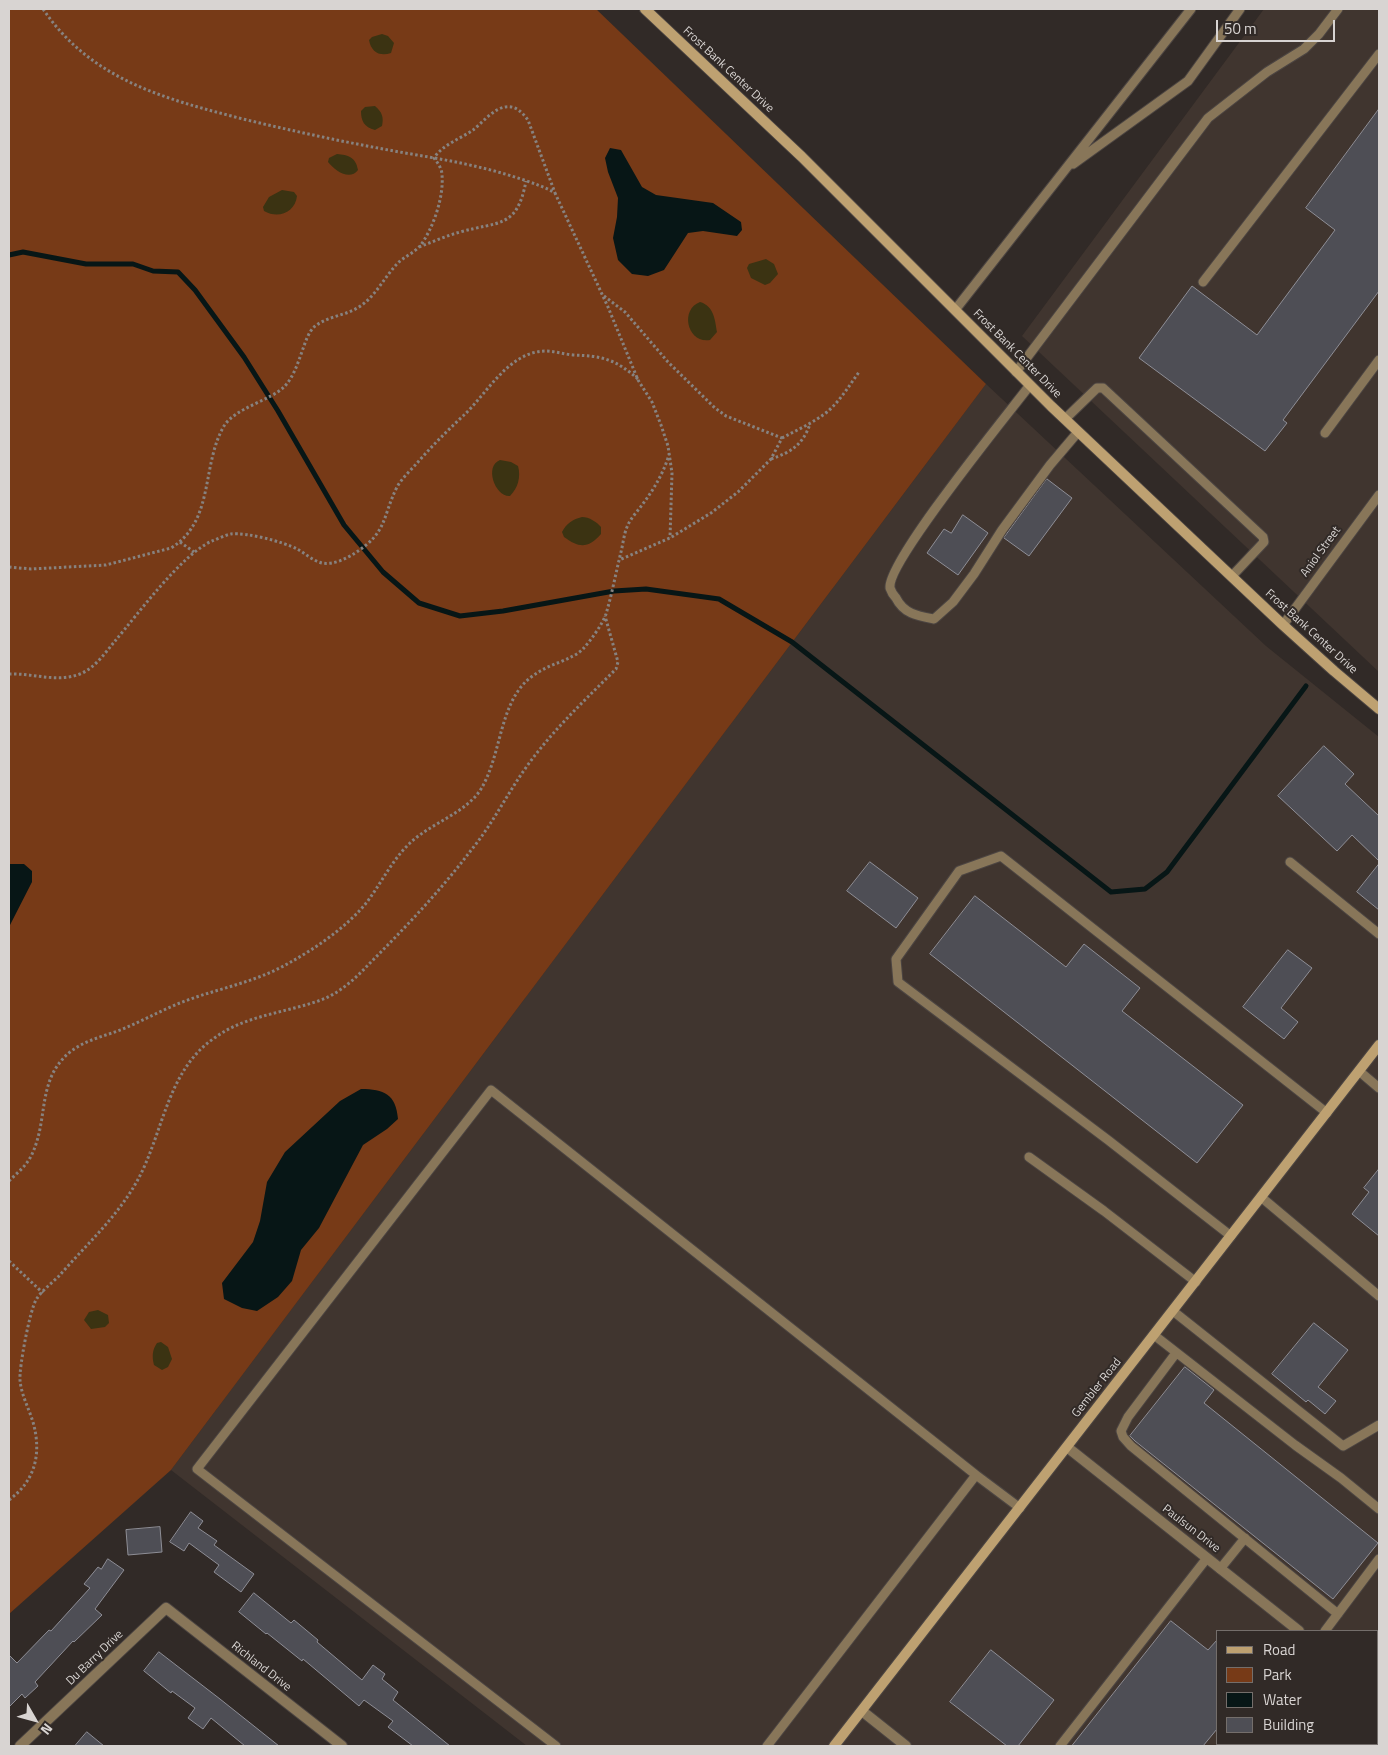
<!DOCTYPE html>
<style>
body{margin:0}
#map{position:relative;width:1388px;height:1755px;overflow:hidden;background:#312a27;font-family:"Titillium Web",sans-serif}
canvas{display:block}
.frame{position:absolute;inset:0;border:10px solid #d8d4d2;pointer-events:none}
.legend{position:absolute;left:1216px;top:1630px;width:162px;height:115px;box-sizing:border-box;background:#312a27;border:1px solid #746e6b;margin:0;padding:6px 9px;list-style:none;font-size:15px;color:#d8d4d2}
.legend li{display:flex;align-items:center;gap:10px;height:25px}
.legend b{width:25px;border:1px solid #746e6b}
.north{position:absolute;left:10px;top:1695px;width:50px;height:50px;-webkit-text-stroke:4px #312a27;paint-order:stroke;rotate:128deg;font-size:14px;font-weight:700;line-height:20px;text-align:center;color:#d8d4d2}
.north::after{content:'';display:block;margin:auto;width:18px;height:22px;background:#d8d4d2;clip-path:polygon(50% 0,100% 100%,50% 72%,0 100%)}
.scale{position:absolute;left:1216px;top:20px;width:119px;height:22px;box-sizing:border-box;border:2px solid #d8d4d2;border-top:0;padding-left:6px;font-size:15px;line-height:18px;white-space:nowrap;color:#d8d4d2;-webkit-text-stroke:4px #312a27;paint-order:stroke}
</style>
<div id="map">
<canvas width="1388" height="1755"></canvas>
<div class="frame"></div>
<ul class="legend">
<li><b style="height:6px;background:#bea171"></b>Road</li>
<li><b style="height:14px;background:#773a17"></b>Park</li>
<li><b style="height:14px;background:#071616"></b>Water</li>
<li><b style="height:14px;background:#4e4e55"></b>Building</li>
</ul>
<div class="north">N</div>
<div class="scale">50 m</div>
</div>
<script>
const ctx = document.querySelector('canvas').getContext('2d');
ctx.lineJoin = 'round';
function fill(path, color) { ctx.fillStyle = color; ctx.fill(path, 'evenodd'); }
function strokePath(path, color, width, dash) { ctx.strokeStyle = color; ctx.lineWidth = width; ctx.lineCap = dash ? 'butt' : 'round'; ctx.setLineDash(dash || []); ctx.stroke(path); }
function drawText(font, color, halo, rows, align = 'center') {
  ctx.font = font + ' "Titillium Web",sans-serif'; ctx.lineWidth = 4; ctx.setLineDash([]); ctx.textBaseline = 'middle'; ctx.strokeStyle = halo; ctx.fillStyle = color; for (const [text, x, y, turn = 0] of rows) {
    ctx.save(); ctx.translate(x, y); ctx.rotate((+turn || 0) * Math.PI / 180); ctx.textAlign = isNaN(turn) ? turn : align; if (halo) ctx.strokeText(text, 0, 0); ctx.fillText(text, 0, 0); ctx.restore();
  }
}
const built = new Path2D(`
 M1264,9H1379V672L1022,336Z
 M986,384L1266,646L1379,737V1746H527L171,1470ZM1217,1631H1377V1744H1217Z`);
const green = new Path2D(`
 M9,9H596L986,384L171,1470L9,1614Z`);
const sand = new Path2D(`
 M382,34L388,36L394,43L391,53C380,57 371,52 369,40L372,37Z
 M375,106C382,112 384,117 382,126L375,130C364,127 361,121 361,111L365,107Z
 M337,154C348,155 356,157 358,170C350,181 335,171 328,162L329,158Z
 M282,190L294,192L297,196C295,213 278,219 264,211L263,207L269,197Z
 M766,259L774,264L778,274L770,283L765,285L751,278L747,268L749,264Z
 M700,302C714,306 715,320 717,332L710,340C688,344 679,310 700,302Z
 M500,460L511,462L518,466C521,477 518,488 510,496C495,497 484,466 500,460Z
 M582,517C589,517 597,522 601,527V534C588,549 579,548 564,537L562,532C566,524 573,519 582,517Z
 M98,1310L108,1315L109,1323L105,1327L91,1329L84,1320L89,1312Z
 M161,1342L168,1347L172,1359L168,1367L162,1370L154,1365C152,1357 152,1350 157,1343Z`);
const water = new Path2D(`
 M610,148L621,150L642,187L656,195L713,203L741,222L742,230L737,236L703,231L688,233L664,270L648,276L632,274L618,260L613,238L617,217L618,198L608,172L605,158Z
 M9,864H24L32,871V882L9,927Z
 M361,1089C384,1089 396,1094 398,1119L387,1129L363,1145L319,1228L301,1250L292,1281L278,1297L257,1311L242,1308L224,1299L222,1283L253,1242L260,1221L267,1182L285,1152L340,1101Z`);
const stream = new Path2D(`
 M9,255L23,252L86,264H133L153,271L178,272L195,290L244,357L278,411L344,525L383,572L419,603L460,616L503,611L614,591L646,589L719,599L792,642L1111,892L1145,889L1167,872L1306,686`);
const building = new Path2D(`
 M1379,109V291L1283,420L1287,423L1265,451L1139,358L1192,286L1257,335L1335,230L1306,208Z
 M1047,479L1072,498L1029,556L1004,538Z
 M963,515L988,533L958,575L927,553L944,529L951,533Z
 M1324,746L1354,774L1345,784L1379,816V861L1352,835L1337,851L1278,796Z
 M870,862L918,898L896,928L847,891Z
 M1379,864V910L1357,892Z
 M975,896L1066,967L1084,944L1140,988L1122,1011L1243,1105L1197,1163L930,954Z
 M1288,950L1312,968L1281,1008L1298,1022L1284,1039L1243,1007Z
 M1379,1169V1236L1352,1214L1369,1192L1364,1188Z
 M1314,1323L1348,1350L1318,1387L1336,1401L1325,1414L1308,1400L1306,1402L1272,1374Z
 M1185,1367L1214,1390L1204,1403L1378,1543L1333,1599L1135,1441L1130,1436Z
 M191,1512L203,1521L198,1528L217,1541L214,1545L254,1574L241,1592L214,1572L219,1565L189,1543L184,1551L170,1542Z
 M160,1527L162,1552L128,1555L126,1530Z
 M108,1559L124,1570L95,1609L102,1615L74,1642L73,1641L35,1682L38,1686L25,1698L22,1694L9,1707V1655L17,1663L49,1630L51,1631L90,1588L84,1584L98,1567L101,1569Z
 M254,1593L291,1623L294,1620L318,1640L317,1642L362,1680L373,1665L385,1674L382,1679L398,1692L393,1700L450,1746H413L388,1727L393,1721L364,1700L359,1706L303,1659L302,1661L267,1633L266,1634L239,1612Z
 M1171,1621L1208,1650L1217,1640V1729L1203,1746H1072Z
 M991,1650L1054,1700L1018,1746H1007L950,1702Z
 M159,1652L220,1699L279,1746H245L211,1718L203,1729L188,1718L195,1708L172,1691L171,1693L144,1671Z
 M87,1732L104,1746H75Z`);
const path = new Path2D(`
 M43,9C91,80 165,99 243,119C301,133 358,145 417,155C453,161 489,168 524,180C535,184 545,187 555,193L608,307L638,380L652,402L661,425L668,446L672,473L670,538
 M419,247C432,242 446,236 460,232C499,221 517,229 526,181
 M604,296L625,312L668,362L715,408L726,416L782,438L771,459L738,492L711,513L670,538L619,560
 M782,438C797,430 813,423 827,412C840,401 849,386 859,372
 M771,459C792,452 803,444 810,424
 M180,542L194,552
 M9,567L31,569L106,565L171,548C215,521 201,465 224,426C235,408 271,400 284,387C300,371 303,337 314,327C327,316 345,316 359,307C375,297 384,278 396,265C403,257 414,253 420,246C433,229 444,197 442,175C442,169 438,163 434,158C442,145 460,139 473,130C482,123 493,109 505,107C515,105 522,112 528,120L555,193
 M9,674C33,673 57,683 80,674C95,668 105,653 115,641C138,614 182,554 212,541C218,539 225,535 231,534C246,532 284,542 297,549C305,553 313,561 322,563C333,565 346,559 355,553C388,532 382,517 397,487C402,478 411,470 418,462C432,446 447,431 463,416C487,394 508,352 545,351C554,351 563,354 573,355C603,356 615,359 638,379
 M9,1181C16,1174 25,1167 30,1158C50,1121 35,1081 70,1052C85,1040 105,1036 123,1029C144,1020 164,1009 185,1001C220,988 256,982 289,963C316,948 347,927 367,902C382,882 392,860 410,843C431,823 466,813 481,789C499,759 499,719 518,691C528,676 544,668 560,662C569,658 577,655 583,649C591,640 602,625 606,614C612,594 616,572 621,552C623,544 624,534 627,527C630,519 637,512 642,505C654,489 663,474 669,455
 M9,1261L43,1293
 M9,1500C35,1481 42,1454 33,1422C29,1409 21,1394 20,1380C19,1367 30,1310 36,1300C41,1291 52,1283 59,1276C86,1245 116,1218 136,1183C163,1136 166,1072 213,1039C246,1014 289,1013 326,998C343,990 357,977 369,964C405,928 441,890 472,849C494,822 509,790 530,762C555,728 586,699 616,669L618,662L605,616`);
const service = new Path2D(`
 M1073,164L1188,81L1240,9
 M1203,282L1379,54
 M955,310L1191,9
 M1016,372L1208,118L1267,72L1304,49L1319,34L1338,9
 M1030,385C1008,414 886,563 890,588C891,591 894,596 896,598C904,614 918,616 934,619L953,602L974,574L1002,530L1050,465L1078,432
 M1065,419L1097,388H1103L1263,537L1264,542L1232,576
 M1325,433L1379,360
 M1283,625L1379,495
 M1290,862L1379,934
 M1359,1071L1379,1088
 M1029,1157L1104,1211L1196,1282
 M1261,1197L1379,1296
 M1231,1236L1108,1140L898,982L896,959L959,871L1001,856L1327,1113
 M1173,1311L1343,1446L1379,1425
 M1154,1335L1295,1445L1341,1478L1379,1509
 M1176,1353L1128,1417L1121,1431L1123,1437L1131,1446L1338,1614
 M1220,1569L1245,1538
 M1325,1631L1379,1559
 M556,1746L197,1469L491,1090L976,1475
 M767,1746L976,1475L1020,1508
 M1060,1746L1207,1558
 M1234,1746L1236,1744`);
const minor = new Path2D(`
 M1067,1447L1299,1631
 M1377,1693L1379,1695
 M862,1711L906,1746
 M20,1746L166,1608L342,1746`);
const secondary = new Path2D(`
 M645,9L802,157L1051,406L1283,625L1334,671L1379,709
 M834,1746L1379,1045`);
const streetNames = [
 ["Frost Bank Center Drive",728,70,43],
 ["Frost Bank Center Drive",1017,354,45],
 ["Aniol Street",1321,552,-54],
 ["Frost Bank Center Drive",1311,632,42],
 ["Gembler Road",1097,1388,-52],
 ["Paulsun Drive",1191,1529,38],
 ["Du Barry Drive",95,1658,-44],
 ["Richland Drive",261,1667,38]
];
fill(built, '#40352f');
fill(green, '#773a17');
fill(sand, '#3b3312');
fill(water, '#071616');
strokePath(stream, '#071616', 5);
fill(building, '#4e4e55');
strokePath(building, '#8e8e96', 1);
strokePath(service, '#4c4542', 11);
strokePath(minor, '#4c4542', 12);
strokePath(secondary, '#4c4542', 12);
strokePath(path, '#87827f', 3, [2.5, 2.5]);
strokePath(service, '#887659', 9);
strokePath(minor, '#887659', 10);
strokePath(secondary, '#bea171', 10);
drawText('12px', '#d8d4d2', '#312a27', streetNames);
</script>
